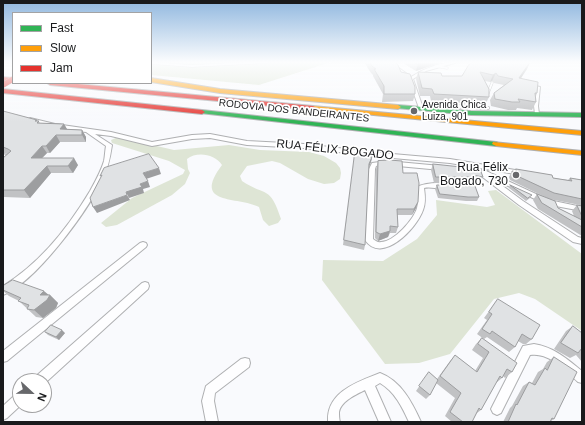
<!DOCTYPE html>
<meta charset="utf-8">
<style>
body{margin:0}
#map{position:relative;width:585px;height:425px;overflow:hidden;background:#f9fafd;font-family:Arial,sans-serif}
canvas{display:block}
.frame{position:absolute;inset:0;border:4px solid #191a1c;pointer-events:none}
.legend{position:absolute;left:12px;top:12px;width:140px;height:72px;box-sizing:border-box;background:#fff;border:1px solid #a3a3a4;margin:0;padding:5px 7px;list-style:none;font-size:12px;color:#191a1c}
.legend li{display:flex;align-items:center;gap:8px;height:20px}
.legend b{width:20px;border:1px solid #a3a3a4}
.north{position:absolute;left:12px;top:373px;width:40px;height:40px;box-sizing:border-box;background:#fff;border:1px solid #a3a3a4;border-radius:50%;rotate:112deg;font-size:11px;font-weight:700;line-height:16px;text-align:center;color:#191a1c}
.north::after{content:'';display:block;margin:auto;width:14px;height:18px;background:#67686b;clip-path:polygon(50% 0,100% 100%,50% 72%,0 100%)}
</style>
<div id="map">
<canvas width="585" height="425"></canvas>
<div class="frame"></div>
<ul class="legend">
<li><b style="height:5px;background:#30b455"></b>Fast</li>
<li><b style="height:5px;background:#ff9f0a"></b>Slow</li>
<li><b style="height:5px;background:#e5322d"></b>Jam</li>
</ul>
<div class="north">N</div>
</div>
<script>
const ctx = document.querySelector('canvas').getContext('2d');
ctx.lineJoin = 'round';
function fill(path, color) { ctx.fillStyle = color; ctx.fill(path, 'evenodd'); }
function strokePath(path, color, width, dash) { ctx.strokeStyle = color; ctx.lineWidth = width; ctx.lineCap = dash ? 'butt' : 'round'; ctx.setLineDash(dash || []); ctx.stroke(path); }
function drawText(font, color, halo, rows, align = 'center') {
  ctx.font = font + ' Arial,sans-serif'; ctx.lineWidth = 3.5; ctx.setLineDash([]); ctx.textBaseline = 'middle'; ctx.strokeStyle = halo; ctx.fillStyle = color; for (const [text, x, y, turn = 0] of rows) {
    ctx.save(); ctx.translate(x, y); ctx.rotate((+turn || 0) * Math.PI / 180); ctx.textAlign = isNaN(turn) ? turn : align; if (halo) ctx.strokeText(text, 0, 0); ctx.fillText(text, 0, 0); ctx.restore();
  }
}
const green = new Path2D(`
 M151,62H331L259,85L151,75Z
 M118,137L174,150L229,145L260,150L309,152L324,156L336,163L340,168L341,173L340,179L334,183L324,184L308,179L280,163L272,161L247,166L240,176L242,181C266,197 270,185 281,219L278,223L269,226L263,220L259,207C238,196 191,206 222,165C215,154 197,151 187,159L188,169L190,173L185,184L172,195L117,225L106,227L101,223L132,198L183,174L185,170L169,161L112,143L111,140Z
 M496,190L582,254V331L535,299L519,293L494,299L450,354L419,363L385,364L322,280L323,260L383,261L417,239L437,215L436,200L487,207L495,205L488,191Z`);
const laneFar1 = new Path2D(`
 M151,63L192,66L267,62
 M436,66L447,68
 M488,93L492,83
 M440,105L467,107`);
const lane = new Path2D(`
 M451,106L488,108`);
const street = new Path2D(`
 M387,62H391L411,77C425,68 441,62 458,62L426,71L413,79L423,108L421,109L419,108L409,80Z
 M536,86L540,87L538,106L539,114L537,115L535,114L534,106Z
 M30,118L55,124L111,132L152,142L192,135L210,134L247,141L304,144L381,153L450,159L521,171L524,173L521,175L450,163L381,157L304,148L247,145L210,138L192,139L152,146L111,136L95,134L112,145C110,158 108,169 102,180C88,211 35,283 3,295V286C39,264 68,228 90,191C95,182 101,171 104,161C105,156 105,151 106,146L86,132L55,128L28,121L27,120Z
 M3,154L13,157L14,158L5,167L3,168V163L7,159L3,158Z
 M387,161L441,166L444,168L441,170L387,165L376,166L375,169L373,239C376,241 378,243 381,242C394,242 414,219 417,208C419,200 417,192 419,186C427,183 442,181 449,186C443,191 432,186 424,188C425,195 426,203 423,210C417,228 382,265 365,240L369,169L372,163Z
 M478,169L482,171H486L549,200L582,207V211L545,204L492,178L523,201L578,237L582,238V244L573,242L519,205L476,172L475,171L476,170Z
 M143,242L146,243L147,245L146,247L7,361L3,362V351L140,243Z
 M145,282L148,283L149,286L148,289L44,384V381H34L35,377L142,283Z
 M534,344C554,347 567,359 582,371V383L578,382C565,370 549,352 530,355L501,413L497,415L493,413L491,409L493,405L523,346Z
 M245,358L249,359L250,363L249,367L215,393L214,401L218,422H206L202,401L206,386L241,359Z
 M380,373C401,381 412,402 421,422H409C402,407 395,392 380,383L375,386L391,422H379L365,390C357,394 341,401 339,412C339,415 339,419 340,422H328C326,392 357,382 380,373Z
 M20,393L21,405L7,418L3,420V406L16,394Z`);
const fast = new Path2D(`
 M398,105L471,111L582,113V117L471,115L396,108V106Z
 M202,110L496,142L500,144L496,146L200,113V111Z`);
const slow = new Path2D(`
 M151,78L220,89L398,105L401,107L398,109L220,93L151,82Z
 M313,106L582,131V135L311,109L310,108Z
 M493,142L582,151V155L496,146L492,144Z`);
const jam = new Path2D(`
 M3,77L13,78V82L3,81Z
 M47,83H67L313,106L316,108L313,110L50,85Z
 M3,89L202,110L205,112L202,114L3,93Z`);
const jamBridge = new Path2D(`
 M3,85L13,79`);
const wall = new Path2D(`
 M364,62H397V64L401,72L415,94L413,101L382,102L383,94L373,76V75L371,73Z
 M401,62H443L436,64L416,71Z
 M530,62L527,69L520,78L537,93L536,96V102L532,110L517,108L516,110H508L491,106L490,100L494,93L504,85L494,83L492,81L490,82L485,81L489,97L485,105L431,101L430,96H420L416,79L418,72L442,76H462Z
 M3,111L37,120L40,123L64,124L67,129L82,130L86,137V142H60L50,153H47L42,158L78,165L73,173H51L30,198L4,197L3,198V158L7,154L3,153Z
 M355,153L372,157L371,162L368,167L365,245L364,250L343,245Z
 M378,161L403,173L418,202L416,208L412,215H397L398,227L396,233H390L388,237L378,241L375,238L376,169Z
 M433,164L483,177L480,183L471,182L470,183H434L431,170Z
 M516,169L553,178L568,180L570,178L582,180V236L538,209L533,200L537,194L558,208L574,216L572,211L577,205H580L549,199L510,180L509,177L512,171H515Z
 M437,185L479,197L477,201H466L438,198L435,189Z
 M510,185L530,198L526,201L509,188Z
 M3,286L50,295L58,303L56,308L43,318L36,317L19,301L9,296L3,291Z
 M498,299L532,339L526,344H523L518,341L515,347L509,352L487,337L484,339L477,334L487,320L484,318Z
 M573,326L582,333V362L576,355L570,358L554,349L566,331Z
 M45,332L65,333L59,340L48,335Z
 M482,338L512,372L505,378L503,376L502,378L496,383L481,410L477,413L472,422H452L445,416L455,398L436,383L430,395L426,399L416,391L429,372L437,379L450,361L455,355L475,371L483,358L472,350L476,344Z
 M554,357V419L551,421L550,422H503L510,408L512,406L523,386L529,382L532,383L538,372L543,369L547,362Z`);
const shadedWall = new Path2D(`
 M424,62H443L436,64L416,71L418,64Z
 M530,62L527,69L516,86L519,78Z
 M496,73L492,81L490,82L493,75Z
 M64,124L68,131L60,129Z
 M82,130L86,137V142L82,135Z
 M56,135L60,142L50,153L46,146Z
 M42,146L47,153L35,165L31,158Z
 M372,157L371,162L368,169L369,164Z
 M74,158L78,165L73,173L68,166Z
 M47,166L51,173L30,198L24,190Z
 M159,168L161,174L146,179L143,173Z
 M148,181L150,187L143,189L144,193L129,198L126,192L140,184Z
 M127,195L130,200L97,213L93,207Z
 M418,202L416,208L412,215L414,209Z
 M390,231L388,237L378,241L380,234Z
 M44,291L50,296V295L58,303L56,308L43,318L34,310L40,295Z
 M62,330L65,333L59,340L56,337Z`);
const building = new Path2D(`
 M370,62H395L398,65L401,72L410,74L415,87V94H384V86L374,69H376L372,66Z
 M414,62H424L418,64Z
 M472,62H530L519,78L538,82L537,93H535L536,102L518,99L520,102H512L495,99L494,93L513,79L498,76L496,73L493,75L480,72L489,89V97L434,94L432,89L422,88L418,72L441,73L442,76H462L468,66Z
 M3,111L37,120L35,121H39L37,123L64,124L60,129L82,130V135H56L46,146H42L31,158H74L68,166H47L24,190H3V158L11,151L8,149L3,147Z
 M355,153L370,155V157H372L369,164L365,245L344,240Z
 M149,154L159,168L143,173L148,181L140,184L142,187L126,192L127,195L93,207L90,198L102,175L100,176L104,168Z
 M389,160L402,161L403,173H417L419,183L418,202L414,209H397L398,227L390,226V231L380,234L376,232L378,163V161Z
 M433,164L480,169L483,177L472,175L473,177H436Z
 M516,169L552,175L553,178L572,181L570,178L582,180V199L554,193L513,174L512,171L517,172Z
 M437,185L475,186L479,197H468L440,194Z
 M510,185L532,195L528,198Z
 M537,194L555,201L558,208L582,220V227L542,203Z
 M577,205L582,206V216Z
 M13,280L44,291L40,295H50L47,300L34,310L27,309L29,305L18,301L21,298L3,290V286Z
 M498,299L540,325L532,339H530L522,334L515,347L492,331L490,334L482,329L492,314L489,312Z
 M51,325L62,330L56,337L45,332Z
 M573,326L582,333V348L578,353L561,343Z
 M482,338L517,363L512,372L507,369L502,378L500,376L481,410L479,408L472,422H463L450,412L461,393L440,376L455,355L477,372L489,352L478,344Z
 M554,357L577,372L554,419L552,418L550,422H508L516,404L517,405L529,382L535,385L545,368L547,370Z
 M429,372L438,380L430,395L419,386Z`);
const markers = [
 [414,111,4,"#67686b"],
 [516,175,4,"#67686b"]
];
const farPoinames = [
 ["Avenida Chica",422,105],
 ["Luiza, 901",422,117]
];
const farStreetnames = [
 ["RODOVIA DOS BANDEIRANTES",294,111,6]
];
const streetNames = [
 ["RUA FÉLIX BOGADO",335,150,6]
];
const poiNames = [
 ["Rua Félix",508,168],
 ["Bogado, 730",508,182]
];
fill(green, '#dee5d5');
strokePath(laneFar1, '#afb0b2', 3);
strokePath(lane, '#afb0b2', 4);
strokePath(street, '#afb0b2', 2);
strokePath(fast, '#afb0b2', 2);
strokePath(slow, '#afb0b2', 2);
strokePath(jam, '#afb0b2', 2);
strokePath(laneFar1, '#fefeff', 2);
strokePath(lane, '#fefeff', 2.5);
fill(street, '#fefeff');
fill(fast, '#30b455');
fill(slow, '#ff9f0a');
fill(jam, '#e5322d');
strokePath(jamBridge, '#afb0b2', 6, []);
strokePath(jamBridge, '#e5322d', 5.5);
fill(wall, '#c1c2c4');
fill(shadedWall, '#9d9ea0');
fill(building, '#e0e2e4');
strokePath(building, '#9d9ea0', 1);
const sky = ctx.createLinearGradient(0, 0, 0, 122);
sky.addColorStop(0, '#91b8df');
sky.addColorStop(0.51, '#fcfdfe');
sky.addColorStop(1, '#fcfdfe00');
ctx.fillStyle = sky;
ctx.fillRect(0, 0, 585, 122);
for (const [x, y, r, color] of markers) { const dot = new Path2D(); dot.arc(x, y, r, 0, 2 * Math.PI); ctx.fillStyle = color; ctx.fill(dot); strokePath(dot, '#fff', 1.5); }
drawText('10px', '#191a1c', '#fff', farPoinames, 'left');
drawText('10px', '#191a1c', '#fff', farStreetnames);
drawText('12px', '#191a1c', '#fff', streetNames);
drawText('12px', '#191a1c', '#fff', poiNames, 'right');
</script>
